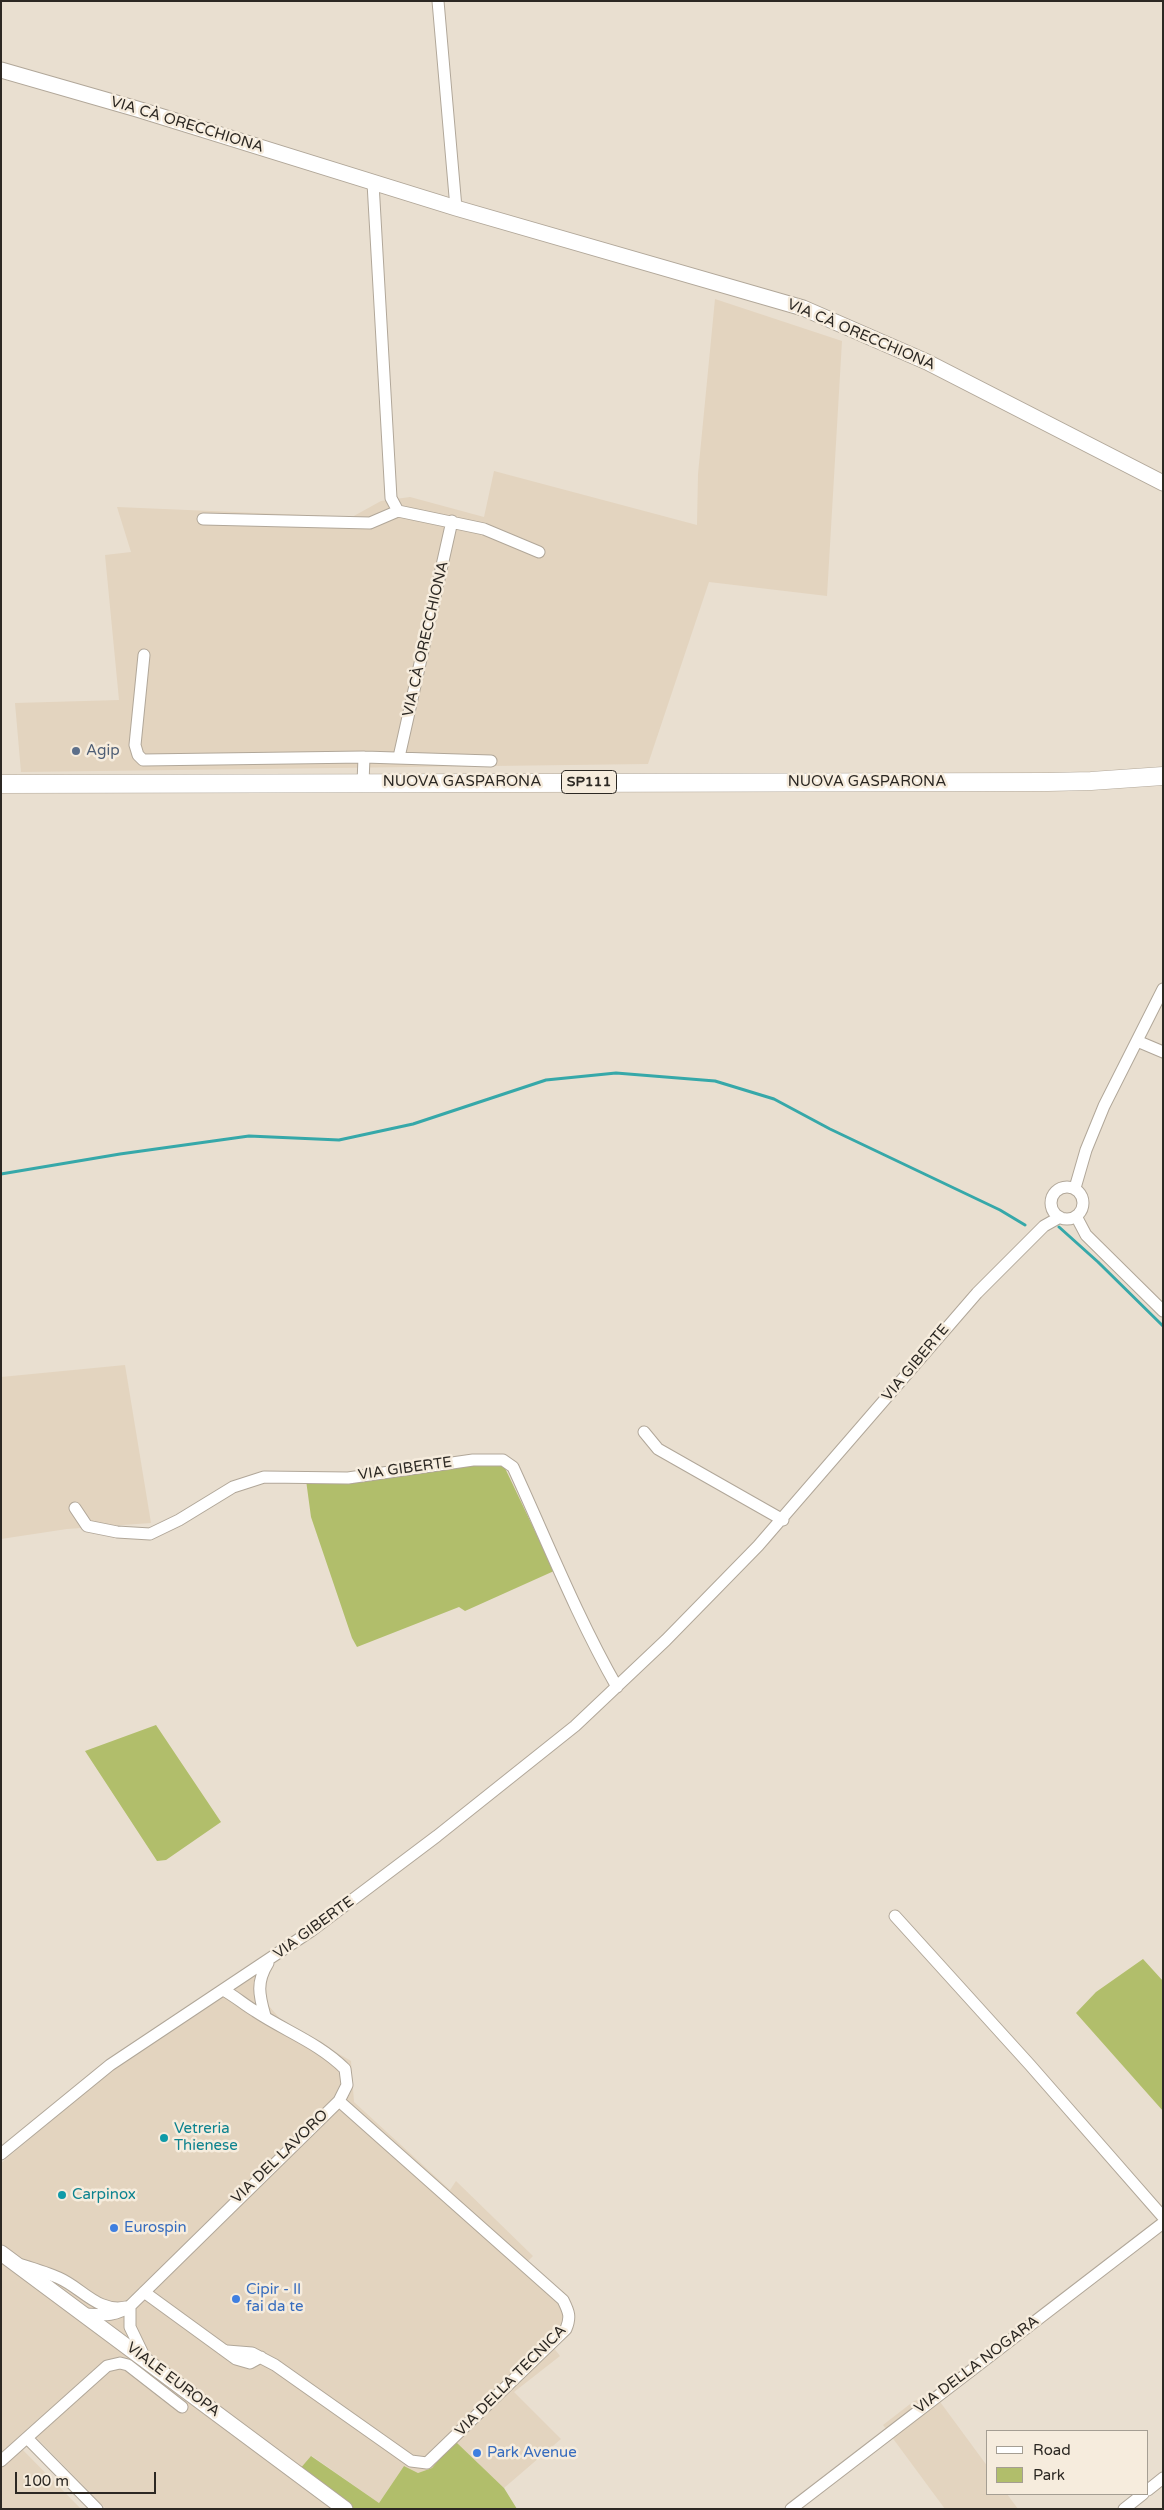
<!DOCTYPE html>
<meta charset="utf-8">
<style>
body{margin:0}
#map{position:relative;width:1164px;height:2510px;overflow:hidden;background:#e9dfd0;font-family:"Varela Round",sans-serif}
canvas{display:block}
.frame{position:absolute;inset:0;border:2px solid #2c2823;pointer-events:none}
.legend{position:absolute;left:986px;top:2430px;width:162px;height:65px;box-sizing:border-box;background:#f6ecdd;border:1px solid #a59e93;margin:0;padding:6px 9px;list-style:none;font-size:15px;color:#2c2823}
.legend li{display:flex;align-items:center;gap:10px;height:25px}
.legend b{width:25px;border:1px solid #a59e93}
.scale{position:absolute;left:15px;top:2472px;width:141px;height:22px;box-sizing:border-box;border:2px solid #2c2823;border-top:0;padding-left:6px;font-size:15px;line-height:18px;white-space:nowrap;color:#2c2823;-webkit-text-stroke:4px #f6ecdd;paint-order:stroke}
</style>
<div id="map">
<canvas width="1164" height="2510"></canvas>
<div class="frame"></div>
<ul class="legend">
<li><b style="height:6px;background:#fff"></b>Road</li>
<li><b style="height:14px;background:#b1be6b"></b>Park</li>
</ul>
<div class="scale">100 m</div>
</div>
<script>
const ctx = document.querySelector('canvas').getContext('2d');
ctx.lineJoin = 'round';
function fill(path, color) { ctx.fillStyle = color; ctx.fill(path, 'evenodd'); }
function strokePath(path, color, width, dash) { ctx.strokeStyle = color; ctx.lineWidth = width; ctx.lineCap = dash ? 'butt' : 'round'; ctx.setLineDash(dash || []); ctx.stroke(path); }
function drawText(font, color, halo, rows, align = 'center') {
  ctx.font = font + ' "Varela Round",sans-serif'; ctx.lineWidth = 5; ctx.setLineDash([]); ctx.textBaseline = 'middle'; ctx.strokeStyle = halo; ctx.fillStyle = color; for (const [text, x, y, turn = 0] of rows) {
    ctx.save(); ctx.translate(x, y); ctx.rotate((+turn || 0) * Math.PI / 180); ctx.textAlign = isNaN(turn) ? turn : align; if (halo) ctx.strokeText(text, 0, 0); ctx.fillText(text, 0, 0); ctx.restore();
  }
}
const built = new Path2D(`
 M715,299L842,341L827,596L709,582L648,764L21,772L15,703L119,700L105,555L131,552L117,507L352,517L381,501L410,497L484,517L494,471L697,525L698,474Z
 M125,1365L151,1523L67,1529L1,1539V1377Z
 M272,1963L262,1998L282,2021L351,2061L354,2102L450,2190L456,2181L533,2256L526,2263L573,2309L553,2347L560,2356L514,2392L561,2439L504,2488L455,2441L433,2468L418,2473L404,2466L379,2503L312,2456L299,2470L1,2244V2163L95,2084L134,2054Z
 M1,2254L338,2509H106L34,2435L19,2446L81,2509H1Z
 M935,2395L988,2467V2494H1007L1018,2509H945L883,2425L914,2401Z`);
const green = new Path2D(`
 M492,1458L504,1466L554,1571L465,1611L459,1607L357,1647L352,1638L311,1517L306,1480Z
 M156,1725L221,1822L166,1860L157,1861L85,1751Z
 M1143,1959L1163,1981V2111L1076,2013L1096,1992Z
 M455,2441L504,2488L517,2509H353L299,2470L311,2456L379,2503L404,2466L418,2473L432,2468Z`);
const stream = new Path2D(`
 M1,1174L120,1154L249,1136L339,1140L413,1124L546,1080L616,1073L715,1081L774,1099L830,1129L1000,1210L1025,1225
 M1059,1227L1098,1262L1163,1326`);
const street = new Path2D(`
 M438,1L456,208
 M373,183L391,498L398,511L484,529L539,552
 M203,519L370,523L398,511
 M144,655L135,745L138,755L143,760L364,757L491,761
 M399,757L452,521
 M363,783L364,757
 M1137,1041L1163,1052
 M1051 1203a16 16 0 1 1 32 0a16 16 0 1 1-32 0Z
 M1075,1188L1086,1150L1104,1106L1163,989
 M1076,1216L1086,1235L1163,1311
 M644,1432L658,1449L783,1520
 M75,1508L87,1526L117,1532L150,1534L179,1520L233,1487L264,1477L348,1478L473,1460H503L513,1467C547,1541 577,1617 617,1687
 M895,1916L1030,2065L1163,2217
 M265,2016C259,1995 256,1982 268,1963
 M1,2154L110,2065L311,1931L437,1836L575,1726L666,1640L758,1546L977,1293L1044,1226L1060,1217
 M22,2265C35,2269 48,2273 59,2278C82,2288 98,2313 126,2307
 M144,2292L236,2359L250,2363L261,2357
 M130,2306V2327L145,2358
 M85,2314C102,2315 116,2317 130,2306L339,2101L347,2085L345,2069C319,2043 285,2031 255,2011C243,2004 235,1996 223,1990
 M227,2351L252,2353L275,2365L411,2461L427,2463L566,2329C571,2317 569,2312 563,2300L339,2101
 M28,2439L97,2509
 M1,2461L107,2366L120,2363L128,2365L182,2407
 M1148,2490L1163,2478
 M791,2509L1163,2223
 M1124,2509L1143,2494`);
const secondary = new Path2D(`
 M1,70L137,109L456,208L803,308L927,362L1163,483
 M1,2253L345,2509`);
const primary = new Path2D(`
 M1,784L1048,782L1091,781L1163,776`);
const markers = [
 [76,751,5,"#5c6f8a"],
 [164,2138,5,"#0f9aa8"],
 [62,2195,5,"#0f9aa8"],
 [114,2228,5,"#3f7fe0"],
 [236,2299,5,"#3f7fe0"],
 [477,2453,5,"#3f7fe0"]
];
const shields = [
 [589,782,55]
];
const shieldNames = [
 ["SP111",589,782]
];
const streetNames = [
 ["VIA CÀ ORECCHIONA",187,125,17],
 ["VIA CÀ ORECCHIONA",861,335,23],
 ["VIA CÀ ORECCHIONA",426,639,-77],
 ["NUOVA GASPARONA",462,782],
 ["NUOVA GASPARONA",867,782],
 ["VIA GIBERTE",916,1363,-50],
 ["VIA GIBERTE",405,1469,-8],
 ["VIA GIBERTE",314,1928,-36],
 ["VIA DEL LAVORO",280,2157,-44],
 ["VIA DELLA NOGARA",977,2365,-37],
 ["VIALE EUROPA",173,2380,37],
 ["VIA DELLA TECNICA",511,2381,-45]
];
const serviceNames = [
 ["Agip",86,751]
];
const cultureNames = [
 ["Vetreria",174,2129],
 ["Thienese",174,2146],
 ["Carpinox",72,2195]
];
const shopNames = [
 ["Eurospin",124,2228],
 ["Cipir - Il",246,2290],
 ["fai da te",246,2307],
 ["Park Avenue",487,2453]
];
fill(built, '#e3d4bf');
fill(green, '#b1be6b');
strokePath(stream, '#36a8a9', 3);
strokePath(street, '#b1a799', 13);
strokePath(secondary, '#b1a799', 17);
strokePath(primary, '#b1a799', 19);
strokePath(street, '#fff', 11);
strokePath(secondary, '#fff', 15);
strokePath(primary, '#fff', 18);
for (const [x, y, r, color] of markers) { const dot = new Path2D(); dot.arc(x, y, r, 0, 2 * Math.PI); ctx.fillStyle = color; ctx.fill(dot); strokePath(dot, '#f6ecdd', 2); }
for (const [x, y, w] of shields) { const box = new Path2D(); box.roundRect(x - w / 2, y - 11.5, w, 23, 4); ctx.fillStyle = '#f6ecdd'; ctx.fill(box); strokePath(box, '#2c2823', 1); }
drawText('bold 14px', '#2c2823', null, shieldNames);
drawText('15px', '#2c2823', '#f6ecdd', streetNames);
drawText('15px', '#4e5e75', '#f6ecdd', serviceNames, 'left');
drawText('15px', '#0d838f', '#f6ecdd', cultureNames, 'left');
drawText('15px', '#366cbe', '#f6ecdd', shopNames, 'left');
</script>
